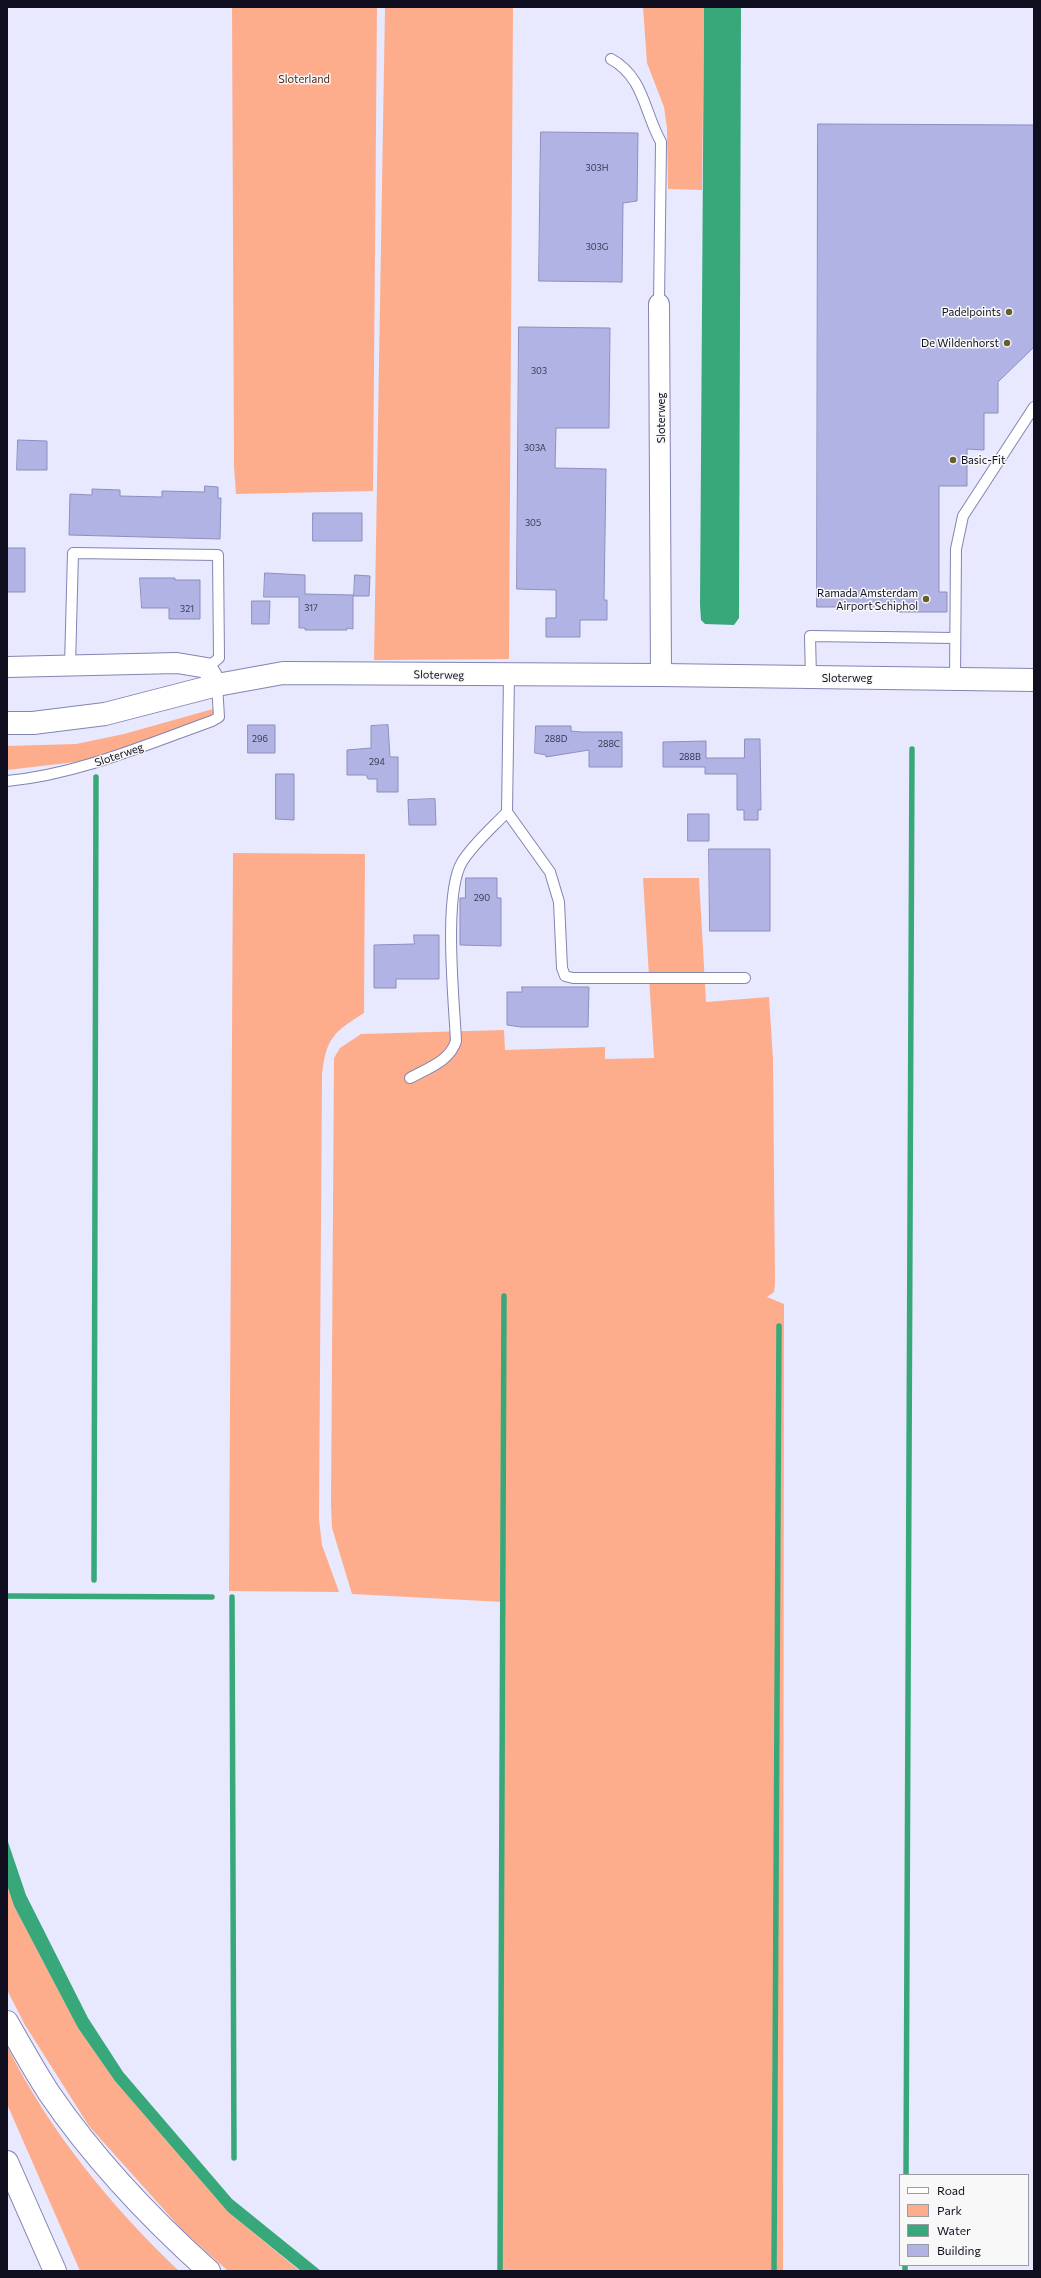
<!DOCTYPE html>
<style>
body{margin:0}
#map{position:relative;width:1041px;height:2278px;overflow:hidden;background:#e8e9fe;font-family:Commissioner,sans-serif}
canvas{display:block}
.frame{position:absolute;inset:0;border:8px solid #0f0f20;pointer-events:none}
.legend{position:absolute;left:899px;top:2174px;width:130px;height:92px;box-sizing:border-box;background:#f8f8f8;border:1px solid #9b9ba2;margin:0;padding:5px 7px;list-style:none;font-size:12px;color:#0f0f20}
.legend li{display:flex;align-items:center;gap:8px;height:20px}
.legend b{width:20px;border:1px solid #9b9ba2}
</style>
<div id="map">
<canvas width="1041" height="2278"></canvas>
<div class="frame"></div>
<ul class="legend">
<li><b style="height:5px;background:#fff"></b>Road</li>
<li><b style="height:11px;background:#fead8c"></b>Park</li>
<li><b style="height:11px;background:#38a87b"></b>Water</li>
<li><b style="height:11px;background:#b0b3e3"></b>Building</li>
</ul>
</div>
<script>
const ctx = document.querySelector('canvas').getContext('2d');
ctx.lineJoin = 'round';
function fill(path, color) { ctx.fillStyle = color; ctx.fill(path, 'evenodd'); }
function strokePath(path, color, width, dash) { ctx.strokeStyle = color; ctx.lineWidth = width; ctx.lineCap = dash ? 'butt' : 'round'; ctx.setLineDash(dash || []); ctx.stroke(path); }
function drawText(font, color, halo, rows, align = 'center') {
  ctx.font = font + ' Commissioner,sans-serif'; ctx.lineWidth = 3; ctx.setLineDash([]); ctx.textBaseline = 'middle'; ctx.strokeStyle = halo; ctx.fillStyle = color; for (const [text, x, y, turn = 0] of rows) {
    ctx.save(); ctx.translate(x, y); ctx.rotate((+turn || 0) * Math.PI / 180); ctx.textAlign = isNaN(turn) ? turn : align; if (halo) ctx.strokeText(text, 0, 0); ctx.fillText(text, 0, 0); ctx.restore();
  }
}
const green = new Path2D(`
 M232,7H377L373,491L236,494L234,466Z
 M385,7H513L509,659L374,660Z
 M643,7H704L702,190L668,189L667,128L664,107L647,63Z
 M213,709L214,714L125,749L84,761L7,770V746L76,744L124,734Z
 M233,853L365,854L364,1013C333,1032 326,1039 322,1075L319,1519L322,1545L339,1592L229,1591Z
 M643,878H699L706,1002L769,997L773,1059L775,1284L774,1292L767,1297L784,1304L783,2271H500L503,1602L352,1594L332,1528L331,1504L334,1058L340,1048L361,1034L504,1030L505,1050L605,1047V1059L654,1058Z
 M7,1885L14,1906L78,2028L115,2081L228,2212L300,2271H228L184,2232L89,2126L25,2025L7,1990Z
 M7,2046C49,2131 111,2206 179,2271H80L7,2104Z`);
const water = new Path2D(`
 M704,7H741L739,618L734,625L705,624L701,620L700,605Z
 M7,1839L26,1895L88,2018L123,2072L232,2199L321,2271H301L228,2212L115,2081L78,2028L14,1906L7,1885Z`);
const stream = new Path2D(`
 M94,1580L96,777
 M7,1596L212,1597
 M232,1597L234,2158
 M906,2175L912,749
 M500,2271L504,1296
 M774,2271L779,1326
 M905,2271V2265`);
const building = new Path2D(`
 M818,124L1034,125V347L998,382V413H984V450L967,449V486H939V592H947V612H896V607H817Z
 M541,132L638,133L637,201L623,203L622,282L539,281Z
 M519,327L610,328L609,428H556L555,468L606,469L604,600H607V620H580V637H546V618H556V590L517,589Z
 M18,440L47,441V470H17Z
 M205,486L218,487V498H221L220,539L69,535L70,494L92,495V489L120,490V496L162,497V491L204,492Z
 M313,513H362V541H313Z
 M7,548H25V592H7Z
 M265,573L305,575V594L353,595V629L347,628V630H305V628H299V597H264Z
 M355,575L370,576L369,596H354Z
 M140,578H175V580H200V619H169V608H142Z
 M252,601H270L269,624H252Z
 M248,725H275V753H248Z
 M388,725L390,757H398V792H377V779H368L366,775H347V750L371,748V726Z
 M536,726H571V731L581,732H622V767H589V750L546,757V755L535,753Z
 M745,739H760L761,810H758V820H744V810H737V774H705V767H663V742L706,741V758H744Z
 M276,774H294V820L276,819Z
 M435,799L436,825H409L408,800Z
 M688,814H709V841H688Z
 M709,849H770V931H710Z
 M466,878H497V898H501V946L460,945V898H465Z
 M414,935H439V979H396V988H374V945L414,944Z
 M522,987H589L588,1027H521L507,1025V992H522Z`);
const service = new Path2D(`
 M611,59C644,77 644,112 661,142L659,304
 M70,665L73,553L218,555L219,658L207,668
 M509,676L507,812L550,872L559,902L562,968L565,976L573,978H745
 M811,678L810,636L955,638
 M955,679L956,549L963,516L1034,407
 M7,781C79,774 145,745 212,721L219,717L217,685
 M410,1078C428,1068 450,1061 456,1041C454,1000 443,894 462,862C474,843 492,828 507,812`);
const minor = new Path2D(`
 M659,304L661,675
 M7,667L177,663L207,668L217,685`);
const tertiary = new Path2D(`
 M7,723H33L105,714L217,685L283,673L661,675L1034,680`);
const motorway = new Path2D(`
 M7,2022C21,2046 34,2070 49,2093C94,2159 150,2218 209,2271
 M7,2162L55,2271`);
const markers = [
 [1009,312,4,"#655f2b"],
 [1007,343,4,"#655f2b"],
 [953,460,4,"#655f2b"],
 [926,599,4,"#655f2b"]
];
const numberNames = [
 ["303H",597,168],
 ["303G",597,247],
 ["303",539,371],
 ["303A",535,448],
 ["305",533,523],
 ["317",311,608],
 ["321",187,609],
 ["296",260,739],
 ["288D",556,739],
 ["288C",609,744],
 ["288B",690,757],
 ["294",377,762],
 ["290",482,898]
];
const parkNames = [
 ["Sloterland",304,79]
];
const poiNames = [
 ["Padelpoints",1001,312],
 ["De Wildenhorst",999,343],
 ["Basic-Fit",961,460,"left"],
 ["Ramada Amsterdam",918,593],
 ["Airport Schiphol",918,606]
];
const streetNames = [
 ["Sloterweg",661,418,-90],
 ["Sloterweg",439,675,1],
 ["Sloterweg",847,678],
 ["Sloterweg",119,755,-19]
];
fill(green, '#fead8c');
fill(water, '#38a87b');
strokePath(stream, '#38a87b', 5.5);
fill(building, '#b0b3e3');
strokePath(building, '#8d8ebd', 1);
strokePath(service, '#8284b2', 12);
strokePath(minor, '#8284b2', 22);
strokePath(tertiary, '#8284b2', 24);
strokePath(motorway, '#8284b2', 24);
strokePath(service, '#fff', 10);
strokePath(minor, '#fff', 20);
strokePath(tertiary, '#fff', 22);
strokePath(motorway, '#fff', 22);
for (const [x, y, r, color] of markers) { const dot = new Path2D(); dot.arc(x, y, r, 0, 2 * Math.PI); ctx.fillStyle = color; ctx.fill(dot); strokePath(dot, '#f8f8f8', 1.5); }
drawText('9px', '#373851', null, numberNames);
drawText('11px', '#522512', '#f8f8f8', parkNames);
drawText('11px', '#0f0f20', '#f8f8f8', poiNames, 'right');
drawText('11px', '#0f0f20', '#f8f8f8', streetNames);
</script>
